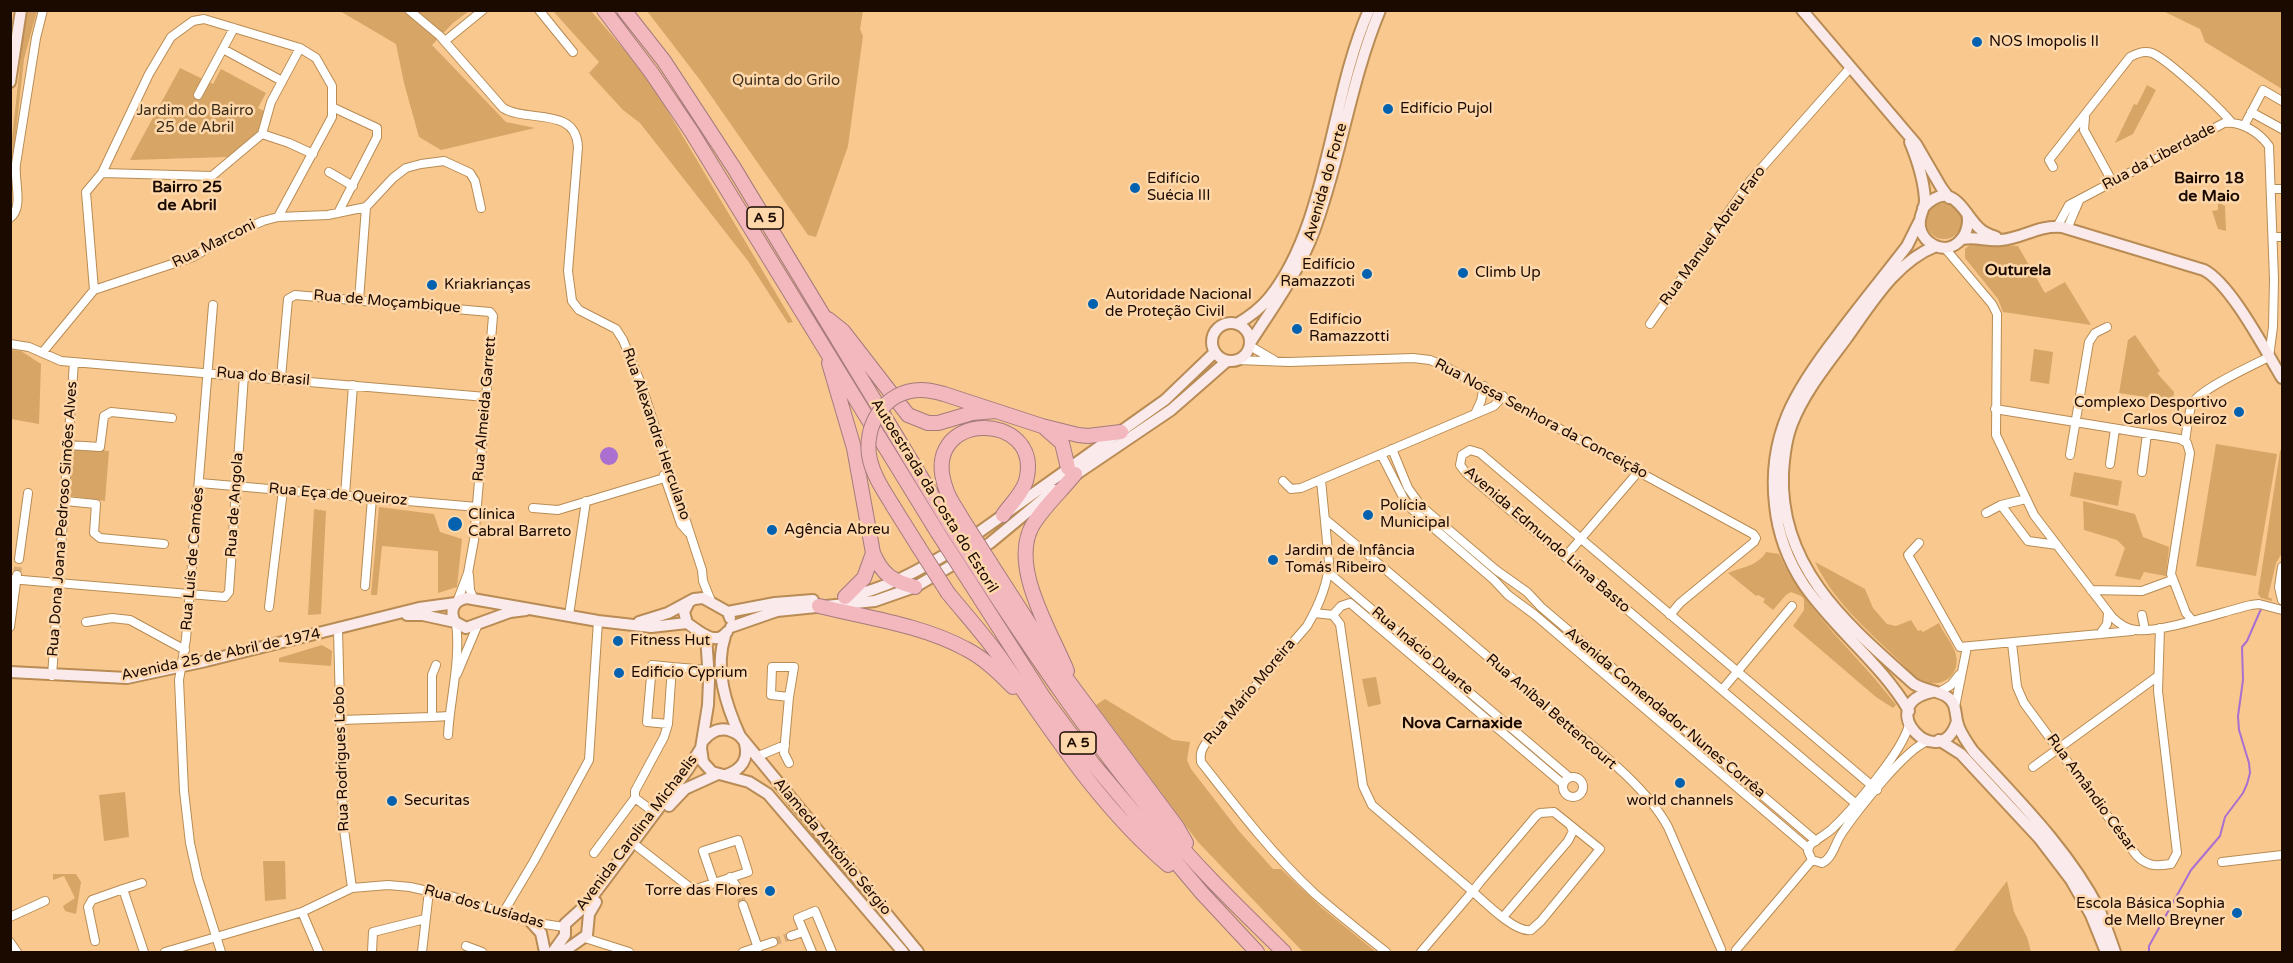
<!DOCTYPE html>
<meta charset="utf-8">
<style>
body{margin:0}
#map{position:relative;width:2293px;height:963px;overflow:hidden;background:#f8c88f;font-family:"Varela Round",sans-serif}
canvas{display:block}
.frame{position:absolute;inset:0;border:12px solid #1a0a00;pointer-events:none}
</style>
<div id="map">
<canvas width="2293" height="963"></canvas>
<div class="frame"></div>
</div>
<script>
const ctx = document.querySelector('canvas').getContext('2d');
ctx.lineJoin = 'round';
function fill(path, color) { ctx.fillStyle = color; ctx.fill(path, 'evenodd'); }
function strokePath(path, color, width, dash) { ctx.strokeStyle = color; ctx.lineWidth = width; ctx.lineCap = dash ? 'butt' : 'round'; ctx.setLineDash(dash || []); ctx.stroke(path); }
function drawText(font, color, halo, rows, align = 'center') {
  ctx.font = font + ' "Varela Round",sans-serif'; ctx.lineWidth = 5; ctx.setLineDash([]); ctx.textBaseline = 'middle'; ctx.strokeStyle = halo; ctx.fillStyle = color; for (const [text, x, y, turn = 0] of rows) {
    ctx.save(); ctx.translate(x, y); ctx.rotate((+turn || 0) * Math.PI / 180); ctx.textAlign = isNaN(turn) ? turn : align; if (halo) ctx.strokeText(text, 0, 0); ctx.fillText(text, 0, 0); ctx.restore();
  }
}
const green = new Path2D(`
 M26,11H37L24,59L11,177V147Z
 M340,11H469L453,23L432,45L506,122L535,128L441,150L419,137L404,83L396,44Z
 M553,11H591L647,76L793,322L788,323L748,261L640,123L623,110L589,73L599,62Z
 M647,11H863L860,29L863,36L848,146L816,237L808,235L700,80Z
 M2163,11H2282V89L2205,42L2200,29Z
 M180,68L213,84L221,69L266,93L258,108L264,111L267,125L229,157L130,160Z
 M2147,85L2156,90L2133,134L2115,143L2134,104L2137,105Z
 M2218,202L2225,206L2226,231L2218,229L2212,211L2218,210Z
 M1926 221a18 18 0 1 1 36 0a18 18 0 1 1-36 0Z
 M1972,243L2018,246L2045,293L2065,282L2091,325L2003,312L1998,299L1965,258V249Z
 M2135,335L2160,371L2157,373L2174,392L2173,401L2119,393L2128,340Z
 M2034,349L2053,352L2049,384L2030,381Z
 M10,350L21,351L41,364L39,424L11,419Z
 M2216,444L2277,454L2256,576L2196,566Z
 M73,447L109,451L105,501L70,496Z
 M2282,449V553L2276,563L2268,597L2272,599V601L2261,598L2258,594L2280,451Z
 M2074,472L2122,481L2118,506L2070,496Z
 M2083,501L2135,514L2143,537L2169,547L2166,576L2144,572L2140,580L2115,576L2125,548L2117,540L2084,530Z
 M379,507L434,514L440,532L462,539L457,587L438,593V551L382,546L377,595H371Z
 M314,509L326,511L321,614L308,615Z
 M1766,552L1779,554C1805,612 1858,654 1896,705L1893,708L1876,697L1793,626L1804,610V599L1801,596L1791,592L1786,595L1773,610L1763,602L1765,599L1758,595L1756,596L1728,573C1742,567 1758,566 1766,552Z
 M1815,562L1865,589L1873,608L1887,624L1896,626L1911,620L1918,631L1921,630L1923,632L1939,623C1943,633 1954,645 1956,655C1961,679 1936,691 1917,678C1909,672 1902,663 1894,656C1864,627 1833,600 1815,562Z
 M322,645L332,651L331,666L279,662V658Z
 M1376,677L1381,704L1368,707L1362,679Z
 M1105,699L1173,740L1190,742L1187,760L1191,769L1239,831L1273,869H1281L1322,908L1376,952H1303L1198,842L1096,705Z
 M125,792L129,837L104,841L99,795Z
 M263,861H285L286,899L265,901Z
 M53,874H76L81,882L76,914L65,911L63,906L75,898L64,876L53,880Z
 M2007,881L2014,912L2027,937L2031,952H1953Z`);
const water = new Path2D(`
 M600 456a9 9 0 1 1 18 0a9 9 0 1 1-18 0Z`);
const stream = new Path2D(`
 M2149,952V946L2191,870L2220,836L2225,817L2243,793L2247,784L2250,773L2249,763L2239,730L2238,716L2243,680L2242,647L2247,641L2261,609`);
const streetTunnel = new Path2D(`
 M17,575L19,559
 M737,887L743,905
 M773,942L791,936`);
const street = new Path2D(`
 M409,10L440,36L503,108C527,123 576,106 578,147L568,271L572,301L579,310L616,329L623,340L641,384L702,570L703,581L711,601
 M539,10L573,52
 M445,41L483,10
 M223,49L282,81
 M198,95L234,28
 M332,107L377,128V137L338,213
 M2251,112L2282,129
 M2085,117L2084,130L2113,183
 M2244,126L2263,90L2282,101
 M262,134L271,102L300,48
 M2053,167L2049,160L2130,57C2137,53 2144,50 2152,53C2167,59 2220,108 2231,122
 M329,172L353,186
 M102,173L212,176L262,134L289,143L313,154
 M2271,189H2282
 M10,218C24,208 14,182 16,164L36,38L43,10
 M2057,227L2069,205L2224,123C2241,121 2259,132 2269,146L2274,279L2273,327L2269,357C2253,365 2198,390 2192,404C2188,415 2187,429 2185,441
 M2067,229L2079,201
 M2273,237H2282
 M1944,247L1992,304L1997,314L1996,435L2034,515L2112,617C2119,624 2127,629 2136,630C2161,633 2225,611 2251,605L2259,604L2282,610
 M94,290L86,192L102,173L149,74L171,37L193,21L204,19L300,48L316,58L332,86V117L278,217
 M359,300L366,207
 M213,305L186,639L179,680L184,791L190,843L198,879L221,952
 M1650,324L1750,181L1850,68
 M10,344L29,347L61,361L486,397
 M1250,346L1274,360
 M42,353L94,290L193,257L227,237L263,221L278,217L328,215L366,207L393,178L406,168L421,164L444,161L470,173L475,181L481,208
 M1237,360L1289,362L1413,358L1430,360L1444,366L1753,534L1756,538L1754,542L1680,603L1670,615
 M281,378L288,299L295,295L490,312L493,316L474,540L468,573L457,602
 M1995,409L2180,439L2187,443L2190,453L2171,574L2186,613L2192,620
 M1475,414L1481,401L1484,386
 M68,445L100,447L104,416L111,412L172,418
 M1392,449L1408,488L1421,506L1496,570L1527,592L1541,607L1816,841
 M1381,454L1407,505L1494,580L1508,595L1535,615L1808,848
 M2070,455L2089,342L2095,333L2107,327
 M2110,464L2115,429
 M2142,472L2147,434
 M664,475L681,524L688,532
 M1321,480L1329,562C1328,585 1318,607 1307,626L1206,743C1201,750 1200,754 1201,762C1237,808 1272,854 1315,894C1338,914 1362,933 1386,952
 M1283,481L1291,489L1301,488L1494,406L1503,396
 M200,483L477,507
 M345,495L353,385
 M65,501L96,504L94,533L100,538L164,544
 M2001,505L2028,541L2057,545
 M533,508L558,510L671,476
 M1986,513L2001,505L2026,499
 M1325,519C1399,580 1472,643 1545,706C1584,740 1643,781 1668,827L1721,949
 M1919,543L1908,555L1960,647L2132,631
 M1565,557L1639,471
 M19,559L28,493
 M2282,567L2279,587L2282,600
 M1329,573L1569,777
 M469,575L470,590L474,600
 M10,579L225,597L229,592L244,375
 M365,586L372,498
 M2091,590L2142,591L2172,580
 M269,607L283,490
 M1314,613L1333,615L1340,624L1363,786L1372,805L1463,883C1477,894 1514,934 1531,930L1541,921L1600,849L1554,812L1540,813L1536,816L1480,882L1473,891L1421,952
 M569,615L586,501
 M1333,615L1341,606L1350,603L1563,784
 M2142,615L2145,630
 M86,622L112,618L130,620L185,650
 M10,627L17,575
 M338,630L343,822L352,888
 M2100,634L2107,624L2108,613
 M2012,643L2017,687L2024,703L2137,856C2148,867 2157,866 2171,864L2177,853L2158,691L2160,628
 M672,667L708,670
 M457,674L478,624
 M52,676L74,362
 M1722,690L1792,606
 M1938,693L1951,685L1959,675
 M789,697L771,695L772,667H794L789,697L784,753L789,763
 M1955,707L1967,647
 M432,717L449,716
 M341,720L432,717V675L436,665
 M1909,724C1904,750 1853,809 1832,829C1825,835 1817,839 1810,845L1808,851L1812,860L1822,863C1833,858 1835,843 1842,833C1857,811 1905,749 1928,741
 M448,735C450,698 461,661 456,623
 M756,757L785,745
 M2033,767L2158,676
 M1563 787a10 10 0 1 1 20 0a10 10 0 1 1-20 0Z
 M1855,803L1466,473L1460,465L1462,455L1470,450L1480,453L1877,790
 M655,813L635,798V791L664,737L668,724L672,667L652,665L647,722L668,724
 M638,847L693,890L748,872L738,840L703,851L714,883
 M594,853L635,798
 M2222,862L2282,855
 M730,877L737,887
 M123,889L142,883
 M743,905L758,948
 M302,912L319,952
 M503,913L534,861L589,760L598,621
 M10,917L45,901
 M1503,917L1568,841L1573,831L1571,827
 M791,936L803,932
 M585,938L629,952
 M95,941L88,907L92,900L123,889L144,952
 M10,942L17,952
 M466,946L482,952
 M1736,950L1812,860
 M165,952L302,912L352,888L388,885L410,887L454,897L531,922L564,927
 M372,952L373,932L425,919
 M422,952L429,891
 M743,952L773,942
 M812,952L798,918L815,911L832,952`);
const secondary = new Path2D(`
 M1802,10L1916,144L1941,187L1949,198
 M10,82L21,10
 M1910,142C1917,159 1924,181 1925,200C1925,210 1918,216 1920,227C1921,232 1924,238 1929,242C1951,259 1973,235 1967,213
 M1923,208C1952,177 1963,213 1979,228C1984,233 1990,235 1996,237
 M1963,239C1976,236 1988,242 2001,240C2024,238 2037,225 2062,227L2204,270C2231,284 2265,350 2282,378
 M1936,246C1895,262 1870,306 1846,339C1826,366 1804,393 1792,424C1786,439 1784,457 1783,473C1779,569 1849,626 1914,684C1925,691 1936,690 1946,696C1956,702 1955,711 1957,721C1959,732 1967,742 1973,751C2018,800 2068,849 2099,909C2105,923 2110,938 2115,952
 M1212 342a19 19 0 1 1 38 0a19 19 0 1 1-38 0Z
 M1237,324C1249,317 1260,309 1269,298C1328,225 1330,97 1369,10
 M1250,343C1273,307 1299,272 1314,231C1341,159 1350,82 1380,10
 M1069,479L1171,410L1227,361
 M968,540L1165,400L1215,352
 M844,597C885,590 919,570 955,549
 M688,604L684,612L687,623C699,631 715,647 727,632
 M728,612L775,603L813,600
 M407,615H423L455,622L466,628L510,612L526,610
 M455,622C449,610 454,600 467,598L598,621L651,627L687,623
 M639,622L668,613L694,599L703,598L728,612L730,618
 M731,627L777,611L875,601L915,587L990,543L1054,490
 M706,636L709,680L708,705L701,748L703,762L712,772L749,782L768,794L903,952
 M725,636C714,669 726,705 740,736L918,952
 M10,672L127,678L206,661L419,608L456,603
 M1932,692C1871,705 1940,777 1957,721
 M1909,711C1881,663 1835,630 1804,585C1788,561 1778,534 1775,505C1767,435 1796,389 1837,336C1860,305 1884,276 1907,246L1919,222
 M1939,740L1961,754L2039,838L2071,880L2091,915L2106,952
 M703,741C714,727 727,726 740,736
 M726,775C741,770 749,759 745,744
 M669,806L685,789L718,774
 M531,922L541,933L545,952
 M553,952L565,935V924L586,905L688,769L701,748
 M563,952L587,935L589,914L596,902`);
const highway = new Path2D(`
 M604,10L651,72L691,131L938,533
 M624,10L664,61L734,168L950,525
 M828,319L843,331L908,415L928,423H938L972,413L996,411
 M829,363L854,448L873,553C883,576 893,581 915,587
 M944,394L1042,426L1078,435L1088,436L1121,432
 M1046,429L1062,443L1068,468
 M893,506L918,546
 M961,517C956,508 949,499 946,489C917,409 1045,409 1026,481C1022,494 1010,505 1003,515
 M991,564L1054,662L1177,827L1186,843
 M981,573C1036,657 1092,740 1156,817C1195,866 1240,909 1284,952
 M969,581L1044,698L1093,764L1202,893L1257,952
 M948,593C966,615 986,637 1002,660C1053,733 1100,807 1168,865
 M845,597L864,578L873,553
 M819,606C868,618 922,625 966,649C984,658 999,673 1013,687
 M1067,671C1051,631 1005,561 1036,520C1047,504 1063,489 1075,474`);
const highwayBridge = new Path2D(`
 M893,506C884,491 874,477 870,460C862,426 885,390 921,390C929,390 937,392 944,394
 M961,517L991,564
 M950,525L981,573
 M938,533L969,581
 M918,546L948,593`);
const markers = [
 [1977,42,6,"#0262af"],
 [1388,109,6,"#0262af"],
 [1135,188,6,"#0262af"],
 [1463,273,6,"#0262af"],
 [1367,274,6,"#0262af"],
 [432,285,6,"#0262af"],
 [1093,304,6,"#0262af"],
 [1297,329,6,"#0262af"],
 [2239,412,6,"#0262af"],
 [1368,515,6,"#0262af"],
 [455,524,8,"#0262af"],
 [772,530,6,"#0262af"],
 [1273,560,6,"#0262af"],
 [618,641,6,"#0262af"],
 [619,673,6,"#0262af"],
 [1680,783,6,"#0262af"],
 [392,801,6,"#0262af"],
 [770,891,6,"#0262af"],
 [2237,913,6,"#0262af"]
];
const shields = [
 [765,218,36],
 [1078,743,36]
];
const shieldNames = [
 ["A 5",765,218],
 ["A 5",1078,743]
];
const poiNames = [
 ["NOS Imopolis II",1989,42],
 ["Edifício Pujol",1400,109],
 ["Edifício",1147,179],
 ["Suécia III",1147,196],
 ["Edifício",1355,265,"right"],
 ["Ramazzoti",1355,282,"right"],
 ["Climb Up",1475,273],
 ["Kriakrianças",444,285],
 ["Autoridade Nacional",1105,295],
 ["de Proteção Civil",1105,312],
 ["Edifício",1309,320],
 ["Ramazzotti",1309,337],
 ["Complexo Desportivo",2227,403,"right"],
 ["Carlos Queiroz",2227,420,"right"],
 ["Polícia",1380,506],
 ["Municipal",1380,523],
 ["Clínica",468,515],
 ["Cabral Barreto",468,532],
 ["Agência Abreu",784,530],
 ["Jardim de Infância",1285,551],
 ["Tomás Ribeiro",1285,568],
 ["Fitness Hut",630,641],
 ["Edificio Cyprium",631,673],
 ["Securitas",404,801],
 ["world channels",1680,801,"center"],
 ["Torre das Flores",758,891,"right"],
 ["Escola Básica Sophia",2225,904,"right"],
 ["de Mello Breyner",2225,921,"right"]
];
const parkNames = [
 ["Quinta do Grilo",786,81],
 ["Jardim do Bairro",195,111],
 ["25 de Abril",195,128]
];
const streetNames = [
 ["Rua da Liberdade",2159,157,-28],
 ["Avenida do Forte",1326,182,-74],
 ["Rua Manuel Abreu Faro",1713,236,-54],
 ["Rua Marconi",214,244,-26],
 ["Rua de Moçambique",387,302,5],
 ["Rua do Brasil",263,377,5],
 ["Rua Almeida Garrett",485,409,-85],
 ["Rua Nossa Senhora da Conceição",1541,419,28],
 ["Rua Alexandre Herculano",656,434,71],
 ["Rua Eça de Queiroz",338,495,5],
 ["Autoestrada da Costa do Estoril",934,496,58],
 ["Rua de Angola",235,505,-86],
 ["Rua Dona Joana Pedroso Simões Alves",63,519,-86],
 ["Avenida Edmundo Lima Basto",1547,540,41],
 ["Rua Luís de Camões",193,559,-85],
 ["Rua Inácio Duarte",1422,651,40],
 ["Avenida 25 de Abril de 1974",221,655,-12],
 ["Rua Mário Moreira",1250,692,-50],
 ["Rua Aníbal Bettencourt",1551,712,41],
 ["Avenida Comendador Nunes Corrêa",1665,713,40],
 ["Rua Rodrigues Lobo",342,759,-92],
 ["Rua Amândio César",2091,793,54],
 ["Avenida Carolina Michaelis",637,833,-53],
 ["Alameda António Sérgio",832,847,50],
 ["Rua dos Lusíadas",484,907,16]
];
const neighbourhoodNames = [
 ["Bairro 18",2209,179],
 ["de Maio",2209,197],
 ["Bairro 25",187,188],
 ["de Abril",187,206],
 ["Outurela",2018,271],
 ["Nova Carnaxide",1462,724]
];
fill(green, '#d7a566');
fill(water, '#aa6fcf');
strokePath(stream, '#aa6fcf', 2);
strokePath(streetTunnel, '#d7ac7a', 8, [8, 4]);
strokePath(street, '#b88c54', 10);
strokePath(secondary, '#b88c54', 14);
strokePath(highway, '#a67b7c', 16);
strokePath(street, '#fff', 8);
strokePath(secondary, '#fbeaec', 10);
strokePath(highway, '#f2b8be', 14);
strokePath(highwayBridge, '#a67b7c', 16, []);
strokePath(highwayBridge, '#f2b8be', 14);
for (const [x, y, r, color] of markers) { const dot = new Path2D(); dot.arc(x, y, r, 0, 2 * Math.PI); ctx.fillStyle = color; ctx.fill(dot); strokePath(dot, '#fed7aa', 2); }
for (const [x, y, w] of shields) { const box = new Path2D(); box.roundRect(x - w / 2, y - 11, w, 22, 4.5); ctx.fillStyle = '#fed7aa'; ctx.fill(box); strokePath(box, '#1a0a00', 1.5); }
drawText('bold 14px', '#1a0a00', null, shieldNames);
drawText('15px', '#1a0a00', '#fed7aa', poiNames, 'left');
drawText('15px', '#3a2c1a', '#fed7aa', parkNames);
drawText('15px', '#1a0a00', '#fed7aa', streetNames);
drawText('bold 16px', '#1a0a00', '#fed7aa', neighbourhoodNames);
</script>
